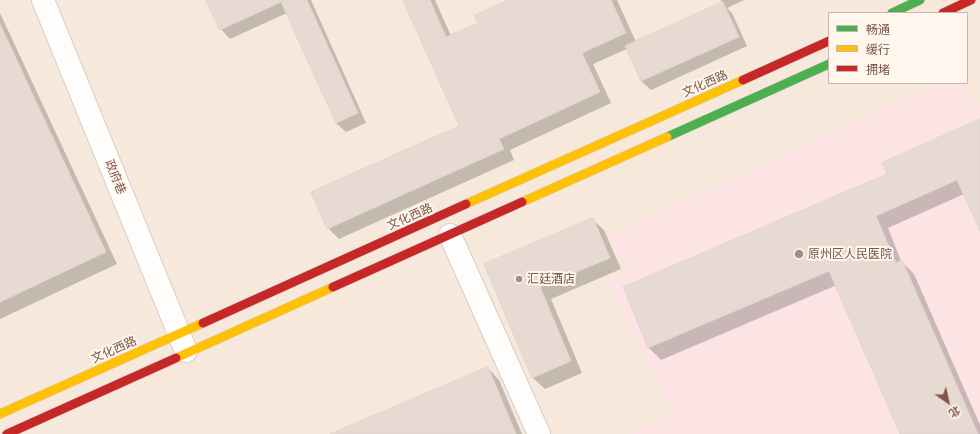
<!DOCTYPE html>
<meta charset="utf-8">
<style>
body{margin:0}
#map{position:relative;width:980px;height:434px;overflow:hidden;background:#f9f3ec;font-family:Quicksand,"Noto Sans SC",sans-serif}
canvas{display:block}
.legend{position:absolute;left:828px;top:12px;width:140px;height:72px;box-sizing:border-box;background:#fff7ee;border:1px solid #cab6ab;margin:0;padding:5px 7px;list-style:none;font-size:12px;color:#7b5547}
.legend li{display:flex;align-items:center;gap:8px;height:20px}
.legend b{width:20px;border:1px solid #cab6ab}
.north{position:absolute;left:928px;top:382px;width:40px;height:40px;-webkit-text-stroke:3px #fff7ee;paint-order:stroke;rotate:146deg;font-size:11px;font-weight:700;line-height:16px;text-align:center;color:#7b5547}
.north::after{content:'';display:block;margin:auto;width:14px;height:18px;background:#7b5547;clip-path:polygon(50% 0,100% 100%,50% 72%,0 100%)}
</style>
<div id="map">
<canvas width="980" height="434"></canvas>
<ul class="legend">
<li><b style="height:5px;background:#4caf50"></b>畅通</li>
<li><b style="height:5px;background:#ffc107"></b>缓行</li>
<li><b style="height:5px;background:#c62828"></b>拥堵</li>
</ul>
<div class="north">北</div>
</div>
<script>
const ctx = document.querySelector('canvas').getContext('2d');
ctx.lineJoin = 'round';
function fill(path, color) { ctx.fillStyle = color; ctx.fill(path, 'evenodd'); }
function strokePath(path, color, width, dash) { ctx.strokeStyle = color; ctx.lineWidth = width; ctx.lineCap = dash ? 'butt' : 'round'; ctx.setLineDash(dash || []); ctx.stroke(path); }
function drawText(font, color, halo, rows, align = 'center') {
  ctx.font = font + ' Quicksand,"Noto Sans SC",sans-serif'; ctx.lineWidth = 4; ctx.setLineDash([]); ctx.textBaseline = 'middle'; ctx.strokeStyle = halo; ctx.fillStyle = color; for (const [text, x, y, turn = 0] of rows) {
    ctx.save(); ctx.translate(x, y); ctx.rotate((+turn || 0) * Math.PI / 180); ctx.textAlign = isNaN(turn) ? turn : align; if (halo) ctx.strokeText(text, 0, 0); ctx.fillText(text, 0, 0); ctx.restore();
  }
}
const residential = new Path2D(`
 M0,0H980V434H0ZM829,13H967V83H829Z`);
const medical = new Path2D(`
 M936,83H962L980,107V434H627L672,415L609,283L628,271L609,236Z`);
const shadow = new Path2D(`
 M211,0H311L366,123L346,132L336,123L287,13L230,39L221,29Z
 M404,0H435L451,36L479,23L511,0H617L636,42L723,3L720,0H744L727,8L732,13L747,46L651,90L641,81L627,49L593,64L611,103L510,150L514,160L339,239L328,228L460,126Z
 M0,13L117,264L0,319Z
 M980,120V228L964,194L888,228L901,261L914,274L980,425V434H901L837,285L661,360L649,348L624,288L888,175Z
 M592,219L604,230L621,269L551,299L582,373L545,389L533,378L485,265Z
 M488,368L499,380L522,434H332Z`);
const building = new Path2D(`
 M206,0H307L358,113L336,123L281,2L220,30Z
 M403,0H430L446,37L478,23L474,15L509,0H611L626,33L582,53L600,92L499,139L504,149L327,229L311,192L459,126Z
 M723,2L739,37L641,81L625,46Z
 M0,24L106,252L0,302Z
 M980,119V231L957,180L876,216L896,263L902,260L978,434H900L829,271L648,348L623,287L887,174L882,163Z
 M593,218L610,258L540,287L571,361L532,378L484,264Z
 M488,367L516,434H330Z`);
const street = new Path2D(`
 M43,0L186,351
 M450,235L539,434`);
const fast = new Path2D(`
 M892,13L920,0
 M667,137L829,64`);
const slow = new Path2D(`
 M522,202L667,137
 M466,204L743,80
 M176,358L333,287
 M0,414L203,323`);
const jam = new Path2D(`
 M943,13L971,0
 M743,80L829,41
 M333,287L522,202
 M203,323L466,204
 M7,434L176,358`);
const markers = [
 [799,254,5,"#a78c81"],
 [519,279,4,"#a78c81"]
];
const streetNames = [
 ["文化西路",705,84,-24],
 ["政府巷",115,177,68],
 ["文化西路",410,217,-24],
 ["文化西路",114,350,-24]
];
const poiNames = [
 ["原州区人民医院",808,254],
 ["汇廷酒店",527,279]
];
fill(residential, '#f6e8db');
fill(medical, '#fce4e5');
fill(shadow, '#0003');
fill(building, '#e6dad3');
strokePath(building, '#e3d5cd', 1);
strokePath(street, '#d8cec8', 24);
strokePath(fast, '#dad0c9', 10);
strokePath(slow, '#dad0c9', 10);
strokePath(jam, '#dad0c9', 10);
strokePath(street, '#fefdfc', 22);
strokePath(fast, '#4caf50', 9);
strokePath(slow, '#ffc107', 9);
strokePath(jam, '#c62828', 9);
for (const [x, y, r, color] of markers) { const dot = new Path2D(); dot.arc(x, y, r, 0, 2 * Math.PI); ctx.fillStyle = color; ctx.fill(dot); strokePath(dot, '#fff7ee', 1.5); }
drawText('12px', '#7b5547', '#fff7ee', streetNames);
drawText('12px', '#7b5547', '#fff7ee', poiNames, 'left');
</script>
